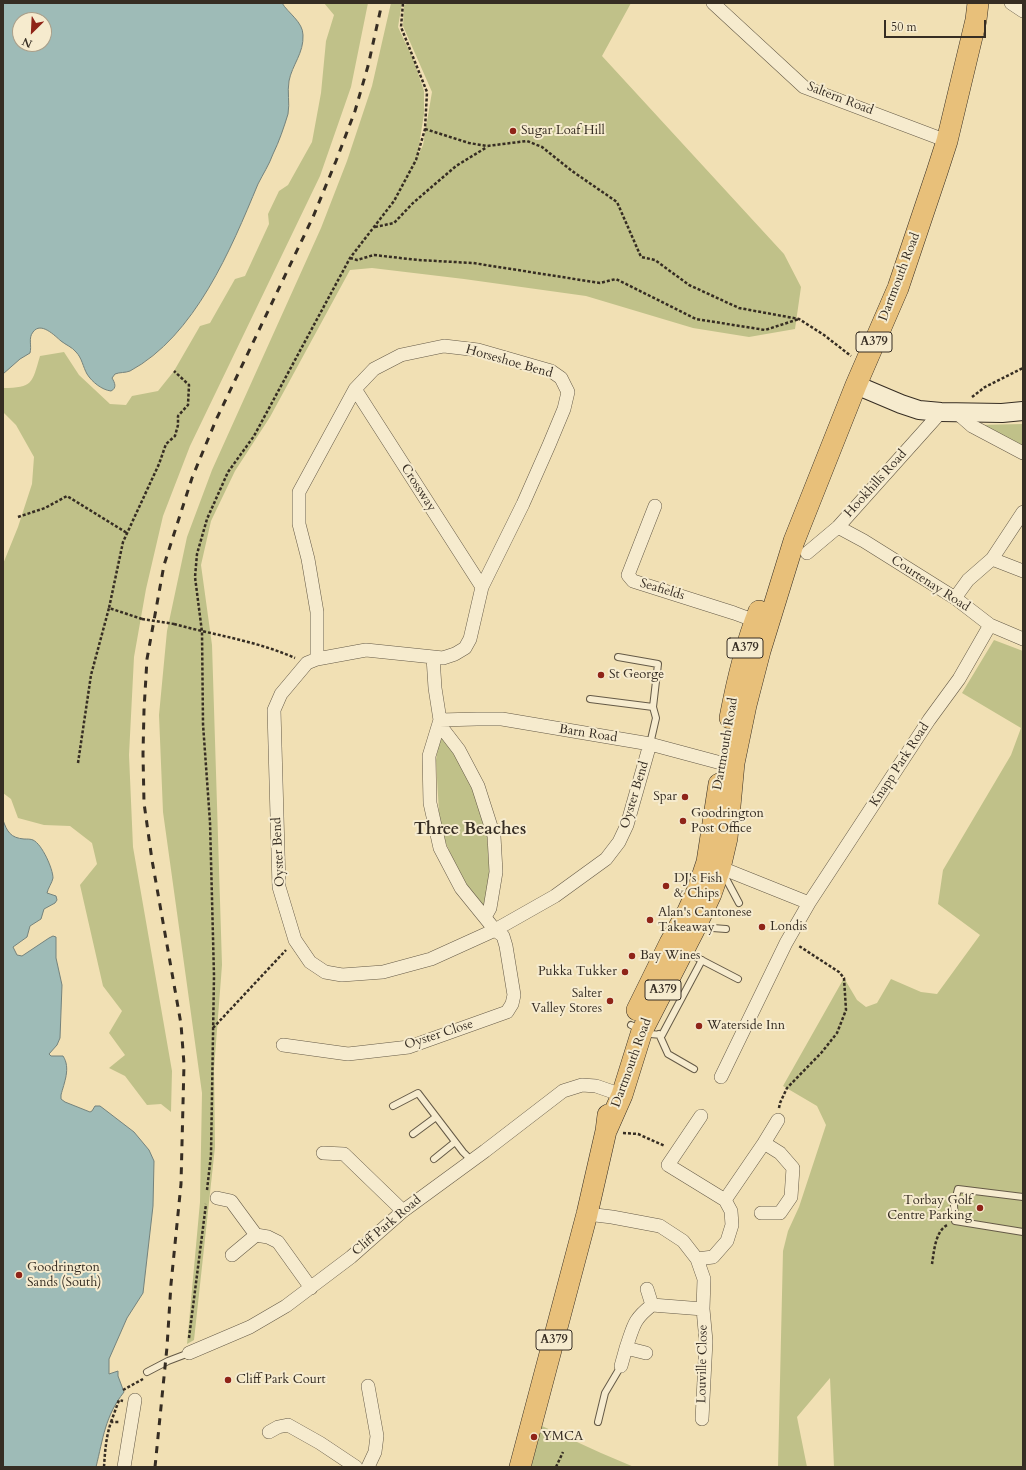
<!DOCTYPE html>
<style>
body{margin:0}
#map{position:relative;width:1026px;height:1470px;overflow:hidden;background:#f1e0b4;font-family:Cardo,serif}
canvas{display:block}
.frame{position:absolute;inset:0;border:4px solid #362d23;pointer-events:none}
.north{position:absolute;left:12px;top:12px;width:40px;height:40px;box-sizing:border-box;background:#f6ebce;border:1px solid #a99f8a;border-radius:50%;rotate:204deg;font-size:11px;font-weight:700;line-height:16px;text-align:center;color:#362d23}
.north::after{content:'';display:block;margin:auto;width:14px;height:18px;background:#8f2418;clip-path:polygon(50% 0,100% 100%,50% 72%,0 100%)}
.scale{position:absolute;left:884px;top:20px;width:102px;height:18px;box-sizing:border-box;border:2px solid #362d23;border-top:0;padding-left:5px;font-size:12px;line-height:14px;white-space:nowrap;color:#362d23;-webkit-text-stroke:3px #f6ebce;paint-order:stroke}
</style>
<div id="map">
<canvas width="1026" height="1470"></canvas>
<div class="frame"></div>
<div class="north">N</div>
<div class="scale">50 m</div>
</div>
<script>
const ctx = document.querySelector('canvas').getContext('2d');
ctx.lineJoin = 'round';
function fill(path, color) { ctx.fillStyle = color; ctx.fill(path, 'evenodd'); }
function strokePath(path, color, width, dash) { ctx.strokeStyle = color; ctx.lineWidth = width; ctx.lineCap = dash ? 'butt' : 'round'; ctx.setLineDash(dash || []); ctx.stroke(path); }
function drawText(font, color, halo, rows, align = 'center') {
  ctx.font = font + ' Cardo,serif'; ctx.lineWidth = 4; ctx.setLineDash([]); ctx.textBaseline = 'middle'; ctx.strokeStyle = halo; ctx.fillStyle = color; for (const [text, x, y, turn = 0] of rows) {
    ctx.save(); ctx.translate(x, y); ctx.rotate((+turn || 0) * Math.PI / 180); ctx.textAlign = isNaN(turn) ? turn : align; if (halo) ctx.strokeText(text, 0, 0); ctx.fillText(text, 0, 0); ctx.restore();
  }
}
const green = new Path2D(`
 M324,3H368L351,87L320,176L190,446L163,516L146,589L134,657L129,755L133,847L172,1071L171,1112L161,1104L147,1105L125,1076L109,1068L125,1055L109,1033L122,1011L103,986L80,885L97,864L92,843L70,826L44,825L18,818L11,799L3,793V564L18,527L32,484L34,457L16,425L3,412V388C33,388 32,383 40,356L64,352L79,375L110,404L126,405L132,396L158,391L174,371L200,326L210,323L235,279L245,276L269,224L268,214L279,191L288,185L312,142L321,93L326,41L334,15Z
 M391,3H402L398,27L413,59L424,91V114L417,158L423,145L432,92L403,26L404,5L409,3H631L602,56L784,254L801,287L795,329L749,337L693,328L586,296L464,279L372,268L350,270L270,417L235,471L211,521L201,565L212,645L222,965L214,1069L215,1147L194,1340L187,1344L200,1202L202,1093L163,812L159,715L167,631L187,537L212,470L321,228L347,161L372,86Z
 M1023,424V447L977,425Z
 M994,640L1023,651V1467H834L830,1378L797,1417L807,1467H778L783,1251L788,1231L799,1207L826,1125L817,1106L783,1086L844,978L857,1000L866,1007L877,1003L891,979L921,992L937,994L980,935L938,904L943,870L1011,755L1021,728L962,693Z
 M440,736H442L472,782L487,833L490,877L484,904H481L462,879L440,830L436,760Z
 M542,1426L601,1453L634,1467H531Z`);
const water = new Path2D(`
 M3,3H282C288,13 303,22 303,35C304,53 292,65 289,81C287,92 290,103 288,114C284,127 279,142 273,154C269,165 263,174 258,184C231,249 195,336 130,371C125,373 120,372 115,374L112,378C115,383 117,388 111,391C102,390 92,382 87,374C83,367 82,358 76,352C72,347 66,345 61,341C55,336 41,321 33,332C28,338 32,346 30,353L20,359L3,374ZM20,20H44V44H20Z
 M3,820C7,832 11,838 24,839C27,839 31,839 33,840C42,844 53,869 53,878C52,883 48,888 47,893L56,896L57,900L55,903L44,909L41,919L30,926L27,937L13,947L17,955L22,956L49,938L53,936L56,937V958L62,985L60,1038L57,1045L49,1054L51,1056H63C71,1068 64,1083 61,1095V1099L65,1102L90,1112L92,1111L95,1106H100L104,1109L134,1132L149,1150L154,1161L153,1206L143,1293L127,1318L109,1359V1374L118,1371V1376L124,1392C105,1416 103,1439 96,1467H3Z`);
const path = new Path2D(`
 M425,129L469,143L487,146L527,141L542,147L572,171L617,202L641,257L655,260L689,285L739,308L799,319L824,335L851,356
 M375,227L394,223L413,203L456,166L487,147
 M350,258L357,260L374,255L418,260L473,263L600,283L616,279L696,319L765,330L799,319
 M972,397L985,387L1023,368
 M18,517L45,508L67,496L127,533
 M142,619L109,608L123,542L159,464L166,444L175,436L178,425V416L188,405L189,385L174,371
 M174,624C214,635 257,641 295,658
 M78,763L91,675L109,608
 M213,1028L286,950
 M779,1108L780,1103L787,1088L822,1052L837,1033L846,1010L844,978L839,972L799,946
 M623,1133L638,1134L665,1146
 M207,1190L211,1155L214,976L210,822L203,724L202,632L195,577L197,554L207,519L228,472L254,436L350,258L394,201L416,160L425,129L427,92L401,27L403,3
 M932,1264C934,1252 935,1232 947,1225
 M189,1338L206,1204
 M123,1390L143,1379
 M111,1422L119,1400L123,1401
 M104,1467C105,1451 106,1437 111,1422H119
 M556,1467L563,1452`);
const lane = new Path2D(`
 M618,657L658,664L653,707L656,718L650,744
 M590,699L653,707
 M723,873L739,903
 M699,927L726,929
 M686,952L738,979
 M631,1025L650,1034L662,1035L702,960
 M659,1034L668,1054L694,1069
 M393,1106L418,1093L463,1152L472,1161
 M413,1134L436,1117
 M434,1159L455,1142
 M1023,1197L958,1189L954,1205L955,1221L1023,1232
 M147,1372L168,1361L189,1353
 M598,1422L605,1393L621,1366`);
const street = new Path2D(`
 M713,3L804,87L947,141
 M1011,3L1023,11
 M355,389L482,587
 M956,412L972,426L1023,453
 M655,506L628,575L633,581L734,613L761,623
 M838,527L864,541L955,598L990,625L1023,639
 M807,553L838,527L941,412
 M992,559L1023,571
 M955,598L968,580L992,559L1023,512
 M317,659V612L308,559L299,524V492L355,389L374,369L401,355L444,346L478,350L551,371L561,378L568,392L564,409L549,445L523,504L482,587L470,639L465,648L455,654L443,658L366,650L317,659L307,663L281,694L274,710L279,887L295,940L310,962L325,972L342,975L383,972L431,959L495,930L555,896L606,859L619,842L627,825L650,744
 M440,720L477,719H502L650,744L721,763H734
 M439,724L459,750L478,786L494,836L496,872L490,908L485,917
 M714,865L809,903
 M283,1045L348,1054L409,1047L507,1012L512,1004L514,995L506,946L503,936L495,930L461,888L440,848L430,803L429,756L440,720L435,688L433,657
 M721,1077L786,943L809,903L929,720L959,679L990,625
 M701,1116L668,1165L725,1200
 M323,1153L344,1154L403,1211
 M217,1198L231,1201L256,1235L268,1237L278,1242L311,1288
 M761,1213H780L791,1197L793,1168L780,1153L764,1143
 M587,1214L612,1217L660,1226L683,1241L697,1259L704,1279L703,1309L706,1341L702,1419
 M232,1255L256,1235
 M697,1259L713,1257L727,1241L732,1225L731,1211L725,1200L764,1143L778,1120
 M647,1289L652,1305L703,1309
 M189,1353L250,1327L286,1306L351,1257L403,1211L485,1151L563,1091L582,1085L596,1086L622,1095
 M646,1353L626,1348C634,1325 633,1320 652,1305
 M621,1366L626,1348
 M368,1386L377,1436L375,1452L368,1467
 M269,1432L278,1427L288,1425L320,1443L356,1467
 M124,1467L135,1400`);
const secondary = new Path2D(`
 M856,385L901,404L919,410L941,412L1002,413L1023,411`);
const primary = new Path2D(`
 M730,718C737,681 745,646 759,611
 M637,1010L670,943L687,913L698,889L707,862L719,784
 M607,1129L622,1095L642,1031L693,932L711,894L720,868L727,838L734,763L746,705L760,651L794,541L856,385L898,288L937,172L947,141L976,20L978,3
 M520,1467L587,1214L606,1131L608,1115`);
const rail = new Path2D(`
 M155,1467L167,1347L171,1284L181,1184L184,1064L181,1024L152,860L144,803L143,754L144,710L147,659L164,565L192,478L216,420L313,217L336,161L355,111L368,66L382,3`);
const pathBridge = new Path2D(`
 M142,619L174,624`);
const markers = [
 [513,131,4,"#8f2418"],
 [601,675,4,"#8f2418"],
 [685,797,4,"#8f2418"],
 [683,821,4,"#8f2418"],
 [666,886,4,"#8f2418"],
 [650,920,4,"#8f2418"],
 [762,927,4,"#8f2418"],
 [632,956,4,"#8f2418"],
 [625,972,4,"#8f2418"],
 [610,1001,4,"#8f2418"],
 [699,1026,4,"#8f2418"],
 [980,1208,4,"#8f2418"],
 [19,1275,4,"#8f2418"],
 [228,1380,4,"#8f2418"],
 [534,1437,4,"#8f2418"]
];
const shields = [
 [874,342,36],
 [745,648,36],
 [663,990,36],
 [554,1340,36]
];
const shieldNames = [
 ["A379",874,342],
 ["A379",745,648],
 ["A379",663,990],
 ["A379",554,1340]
];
const streetNames = [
 ["Saltern Road",840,99,21],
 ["Dartmouth Road",900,277,-69],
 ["Horseshoe Bend",509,362,16],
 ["Hookhills Road",876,484,-48],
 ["Crossway",418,488,57],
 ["Courtenay Road",930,584,33],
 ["Seafields",662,590,17],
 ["Barn Road",588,734,9],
 ["Dartmouth Road",726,744,-80],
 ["Knapp Park Road",900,765,-57],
 ["Oyster Bend",635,795,-73],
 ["Oyster Bend",279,852,-93],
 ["Oyster Close",439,1035,-18],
 ["Dartmouth Road",632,1063,-70],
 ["Cliff Park Road",387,1226,-40],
 ["Louville Close",703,1364,-89]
];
const poiNames = [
 ["Sugar Loaf Hill",521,131],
 ["St George",609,675],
 ["Spar",677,797,"right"],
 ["Goodrington",691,814],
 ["Post Office",691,829],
 ["DJ's Fish",674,879],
 ["& Chips",674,894],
 ["Alan's Cantonese",658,913],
 ["Takeaway",658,928],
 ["Londis",770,927],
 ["Bay Wines",640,956],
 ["Pukka Tukker",617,972,"right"],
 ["Salter",602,994,"right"],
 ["Valley Stores",602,1009,"right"],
 ["Waterside Inn",707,1026],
 ["Torbay Golf",972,1201,"right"],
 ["Centre Parking",972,1216,"right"],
 ["Goodrington",27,1268],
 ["Sands (South)",27,1283],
 ["Cliff Park Court",236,1380],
 ["YMCA",542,1437]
];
const districtNames = [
 ["Three Beaches",470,830]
];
fill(green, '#c0c189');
fill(water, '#9ebbb7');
strokePath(water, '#74827c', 1);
strokePath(lane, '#655a47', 8);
strokePath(street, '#655a47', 14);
strokePath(secondary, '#362d23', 20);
strokePath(primary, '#362d23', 22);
strokePath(path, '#362d23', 2.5, [3, 2]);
strokePath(lane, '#f6ebce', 6);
strokePath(street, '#f6ebce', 13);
strokePath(secondary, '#f6ebce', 18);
strokePath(primary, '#e8c07a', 21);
strokePath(rail, '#362d23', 3, [7, 7]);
strokePath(pathBridge, '#362d23', 2.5, [3, 2]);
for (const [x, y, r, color] of markers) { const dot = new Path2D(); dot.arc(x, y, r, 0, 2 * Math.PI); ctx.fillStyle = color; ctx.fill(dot); strokePath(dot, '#f6ebce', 1.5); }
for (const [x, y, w] of shields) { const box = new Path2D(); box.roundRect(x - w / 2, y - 10, w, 20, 3); ctx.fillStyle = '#f6ebce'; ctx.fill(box); strokePath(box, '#362d23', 1); }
drawText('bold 12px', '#362d23', null, shieldNames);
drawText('13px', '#362d23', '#f6ebce', streetNames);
drawText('13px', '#362d23', '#f6ebce', poiNames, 'left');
drawText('bold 17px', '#362d23', '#f6ebce', districtNames);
</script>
